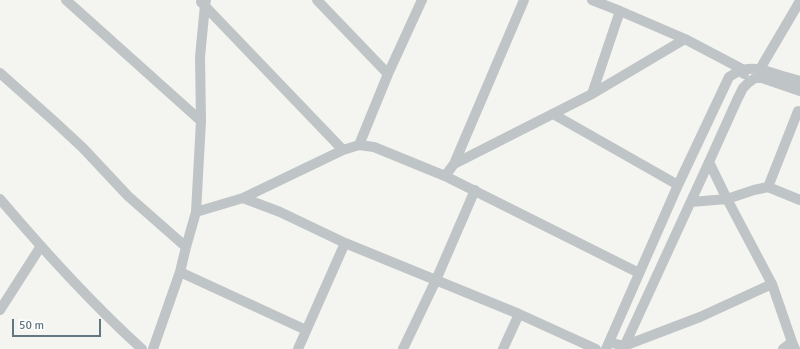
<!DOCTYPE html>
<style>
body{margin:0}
#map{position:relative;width:800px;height:349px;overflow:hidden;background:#f4f4f0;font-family:Signika,sans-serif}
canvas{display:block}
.scale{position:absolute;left:12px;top:319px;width:89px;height:18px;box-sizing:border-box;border:2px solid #627782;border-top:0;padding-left:5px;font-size:12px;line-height:14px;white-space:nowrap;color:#627782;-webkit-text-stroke:3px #fff;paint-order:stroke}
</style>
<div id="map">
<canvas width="800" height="349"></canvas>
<div class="scale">50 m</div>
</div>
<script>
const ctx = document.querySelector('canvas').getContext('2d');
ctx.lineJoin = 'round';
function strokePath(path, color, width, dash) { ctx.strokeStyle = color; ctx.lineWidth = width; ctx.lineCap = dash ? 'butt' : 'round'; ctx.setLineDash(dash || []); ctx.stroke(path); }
const minor = new Path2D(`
 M66,0L201,121
 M317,0L388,74
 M592,0L620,11L685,39L742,69L744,74
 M201,2L343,150
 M760,69L800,1
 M0,73L55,122L83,148L128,196L186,247
 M592,94L620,11
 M553,114L678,185
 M359,145L388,74L422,0
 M709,162L727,199L772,284L792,342L795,349
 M454,164L592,94L685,39
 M445,176L454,164L524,0
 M768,187L798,111
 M243,198L280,212L345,243L519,314L596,349
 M0,199C45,252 91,303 142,349
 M691,202L727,199L754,190L768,187L800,200
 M196,212L243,198L343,150L359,145L374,147L445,176L639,273
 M180,272L306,330
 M0,310L41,246
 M609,342L624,346L700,317L772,284
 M153,349L180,272L186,247L196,212L201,121L200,57L205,5L206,0
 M298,349L345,243
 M403,349L436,280L475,190
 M503,349L519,314
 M606,349L678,185L729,77C746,65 758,68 776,74C784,76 792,79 800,81
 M623,349L709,162L737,100L743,88L748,83L755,78H762L800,91
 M783,349L792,342`);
strokePath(minor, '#bfc4c6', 10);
</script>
